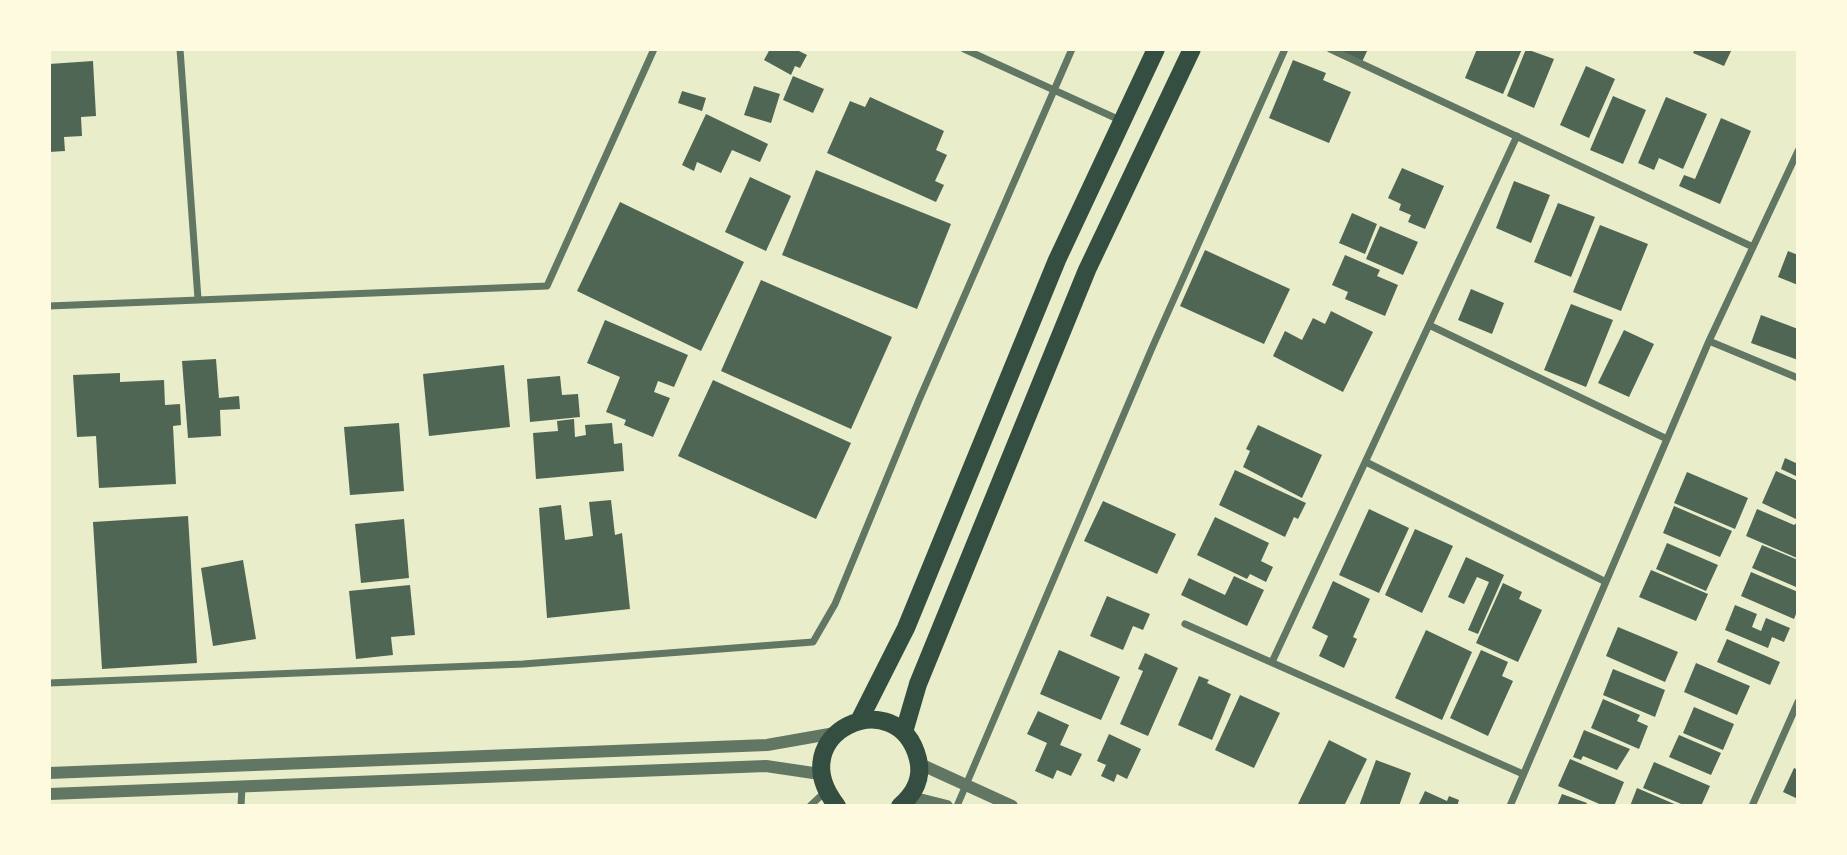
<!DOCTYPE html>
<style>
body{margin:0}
#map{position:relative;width:1847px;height:855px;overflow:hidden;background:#e9edc9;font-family:"Noto Sans",sans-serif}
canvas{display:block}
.frame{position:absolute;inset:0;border:51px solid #fefae0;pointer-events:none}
</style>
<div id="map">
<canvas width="1847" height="855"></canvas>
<div class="frame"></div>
</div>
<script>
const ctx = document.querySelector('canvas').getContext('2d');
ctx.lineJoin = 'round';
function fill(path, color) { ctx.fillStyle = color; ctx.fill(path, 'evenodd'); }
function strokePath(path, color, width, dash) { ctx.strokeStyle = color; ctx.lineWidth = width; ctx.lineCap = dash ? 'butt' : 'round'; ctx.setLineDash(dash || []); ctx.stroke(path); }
const building = new Path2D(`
 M770,49H795L807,55L800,68L795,66L791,75L764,60Z
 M1333,49H1368L1362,62Z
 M1477,49H1522L1503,94L1465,78Z
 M1526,49L1554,59L1534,108L1507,96Z
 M1695,49H1732L1724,66L1693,53Z
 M1293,60L1326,73L1323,80L1351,92L1329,143L1269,118Z
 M93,61L96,116L81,117L82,136L64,137L65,151L49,152V64Z
 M1586,66L1615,79L1589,138L1560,125Z
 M793,76L824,89L813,113L783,100Z
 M754,86L780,94L771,123L744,115Z
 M682,91L706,98L702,111L678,103Z
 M1613,96L1646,110L1623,164L1590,150Z
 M870,97L944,131L936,150L947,155L935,181L944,185L936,202L827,153L850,101L865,107Z
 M1666,97L1707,114L1683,169L1659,158L1654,170L1638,163Z
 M706,114L768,144L760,162L732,150L721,173L697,162L694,171L682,165Z
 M1721,118L1751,131L1720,204L1679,186L1684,175L1695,179Z
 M1402,168L1444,186L1425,229L1408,222L1411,215L1399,210L1401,204L1388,198Z
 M816,170L951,224L917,309L782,255Z
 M750,177L791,196L766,251L725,232Z
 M1514,181L1550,195L1531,243L1496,228Z
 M620,202L744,262L701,351L577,291Z
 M1558,203L1595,217L1571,277L1534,262Z
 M1352,213L1377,224L1365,254L1339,243Z
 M1600,225L1648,244L1621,311L1573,292Z
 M1380,226L1418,242L1403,275L1366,259Z
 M1205,250L1290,289L1264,344L1180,306Z
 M1788,251L1798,255V285L1778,277Z
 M1345,255L1380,270L1377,276L1398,285L1385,316L1345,299L1348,292L1332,285Z
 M761,280L892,337L851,429L721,371Z
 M1471,289L1504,303L1492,334L1458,320Z
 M1571,304L1613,320L1586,387L1544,370Z
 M1331,311L1373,332L1343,392L1273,356L1285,331L1302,340L1313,318L1325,324Z
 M1761,315L1798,329V360L1751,343Z
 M605,320L688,355L674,387L658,381L654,392L670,398L653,437L624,425L626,420L606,412L620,377L587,363Z
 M1624,330L1654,344L1629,397L1598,383Z
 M216,359L219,398L239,396L240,409L220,410L221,436L188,438L182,361Z
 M504,365L510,427L429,436L423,374Z
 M120,373V382L164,380L165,405L180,404L181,425L173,426L176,484L99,488L96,436L77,437L73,375Z
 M560,376L562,395L578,394L580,417L530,422L527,379Z
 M713,380L851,443L816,519L678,456Z
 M574,419L575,437L586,435L585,425L612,423L614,444L622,443L624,471L536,479L533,433L558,431L557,421Z
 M399,423L404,491L350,495L344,427Z
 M1258,425L1322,455L1302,498L1243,467L1250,451L1246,449Z
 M1785,458L1798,464V477L1781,469Z
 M1235,470L1306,503L1298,519L1294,517L1285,537L1219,505Z
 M1776,471L1798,481V520L1762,503Z
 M1687,472L1748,498L1735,529L1674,503Z
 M611,500L615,535L622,533L630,609L547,618L539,508L561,505L565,540L593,536L589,502Z
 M1103,501L1176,534L1157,574L1084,541Z
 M1674,506L1732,531L1720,557L1663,533Z
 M1369,509L1409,528L1379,593L1339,575Z
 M1757,509L1794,525L1798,522L1797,558L1746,536Z
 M188,516L197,663L102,669L93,522Z
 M1215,517L1269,543L1261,561L1273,567L1266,582L1250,574L1247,579L1197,555Z
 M404,519L409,578L361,583L355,524Z
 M1415,529L1453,546L1422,613L1385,595Z
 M1667,543L1718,565L1706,591L1656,569Z
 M1762,545L1798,560L1796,587L1752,568Z
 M1466,557L1504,575L1478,634L1468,630L1489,582L1477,577L1464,604L1448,597Z
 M243,560L256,639L213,646L201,568Z
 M1651,570L1708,594L1696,621L1639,597Z
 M1751,572L1798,592V609L1794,619L1741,596Z
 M1234,576L1264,590L1247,626L1181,595L1189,578L1225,595Z
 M1333,581L1370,599L1353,637L1357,639L1344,668L1319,656L1328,636L1312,628Z
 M1503,583L1522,592L1519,599L1542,610L1518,662L1476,643Z
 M410,585L415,635L391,637L393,655L356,659L349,591Z
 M1107,596L1150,614L1143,630L1133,626L1123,650L1090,636Z
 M1735,605L1757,614L1752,627L1761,631L1766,618L1790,628L1784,642L1772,637L1768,648L1725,630Z
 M1618,627L1678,652L1665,682L1606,656Z
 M1426,630L1472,652L1442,720L1395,698Z
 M1727,639L1780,662L1770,685L1717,662Z
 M1059,650L1120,677L1101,720L1040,694Z
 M1481,650L1508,662L1502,676L1513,681L1488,736L1450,718Z
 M1145,653L1178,668L1148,736L1120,724L1143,671L1138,669Z
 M1696,663L1750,686L1737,715L1684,692Z
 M1613,669L1665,690L1655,717L1603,695Z
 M1199,676L1209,680L1207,683L1231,694L1212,740L1178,725Z
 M1240,695L1280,713L1254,768L1215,750Z
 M1603,699L1640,715L1637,721L1648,726L1639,749L1591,728Z
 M1694,707L1734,724L1723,750L1683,733Z
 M1038,711L1069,725L1060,745L1082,754L1071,776L1057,770L1053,779L1035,771L1047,743L1027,734Z
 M1584,730L1630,749L1617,770L1583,756L1581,760L1573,757Z
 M1109,734L1141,749L1127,779L1117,774L1114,782L1101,776L1106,765L1097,761Z
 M1679,735L1721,753L1711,775L1669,757Z
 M1329,740L1367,759L1344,806H1301L1298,804Z
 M1570,759L1624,782L1614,806H1604L1558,786Z
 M1376,760L1411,773L1399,806H1359Z
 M1654,762L1710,786L1701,806H1686L1643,788Z
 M1794,768L1798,770V799L1783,792Z
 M1637,788L1679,806H1630Z
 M1425,791L1447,801L1449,796L1459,800L1457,806H1418Z
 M1562,794L1587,803L1586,806H1557Z`);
const minor = new Path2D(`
 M180,49L198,299
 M964,49L1122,121
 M1330,49L1753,247
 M49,306L547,286L654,49
 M1429,325L1667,439
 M1709,341L1798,378
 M1366,462L1606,582
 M1185,624L1523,774
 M1272,662L1517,136
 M49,683L523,664L813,642L835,604L919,400L1072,49
 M241,806L242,787
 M810,806L826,791
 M957,806L1152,348L1285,49
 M1510,806L1709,341L1798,151
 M1752,806L1798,702`);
const tertiary = new Path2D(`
 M920,764L1012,806
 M49,773L767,745L835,733
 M49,794L766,766L820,774
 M911,797L947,806`);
const primary = new Path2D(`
 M859,721L906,628L1057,260L1156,49
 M904,732L918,684L1087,270L1192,49
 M837,806C779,733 898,680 918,759C923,778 914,794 900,806`);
fill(building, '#4f6655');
strokePath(minor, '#617663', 7);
strokePath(tertiary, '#617663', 12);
strokePath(primary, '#344e41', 18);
</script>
